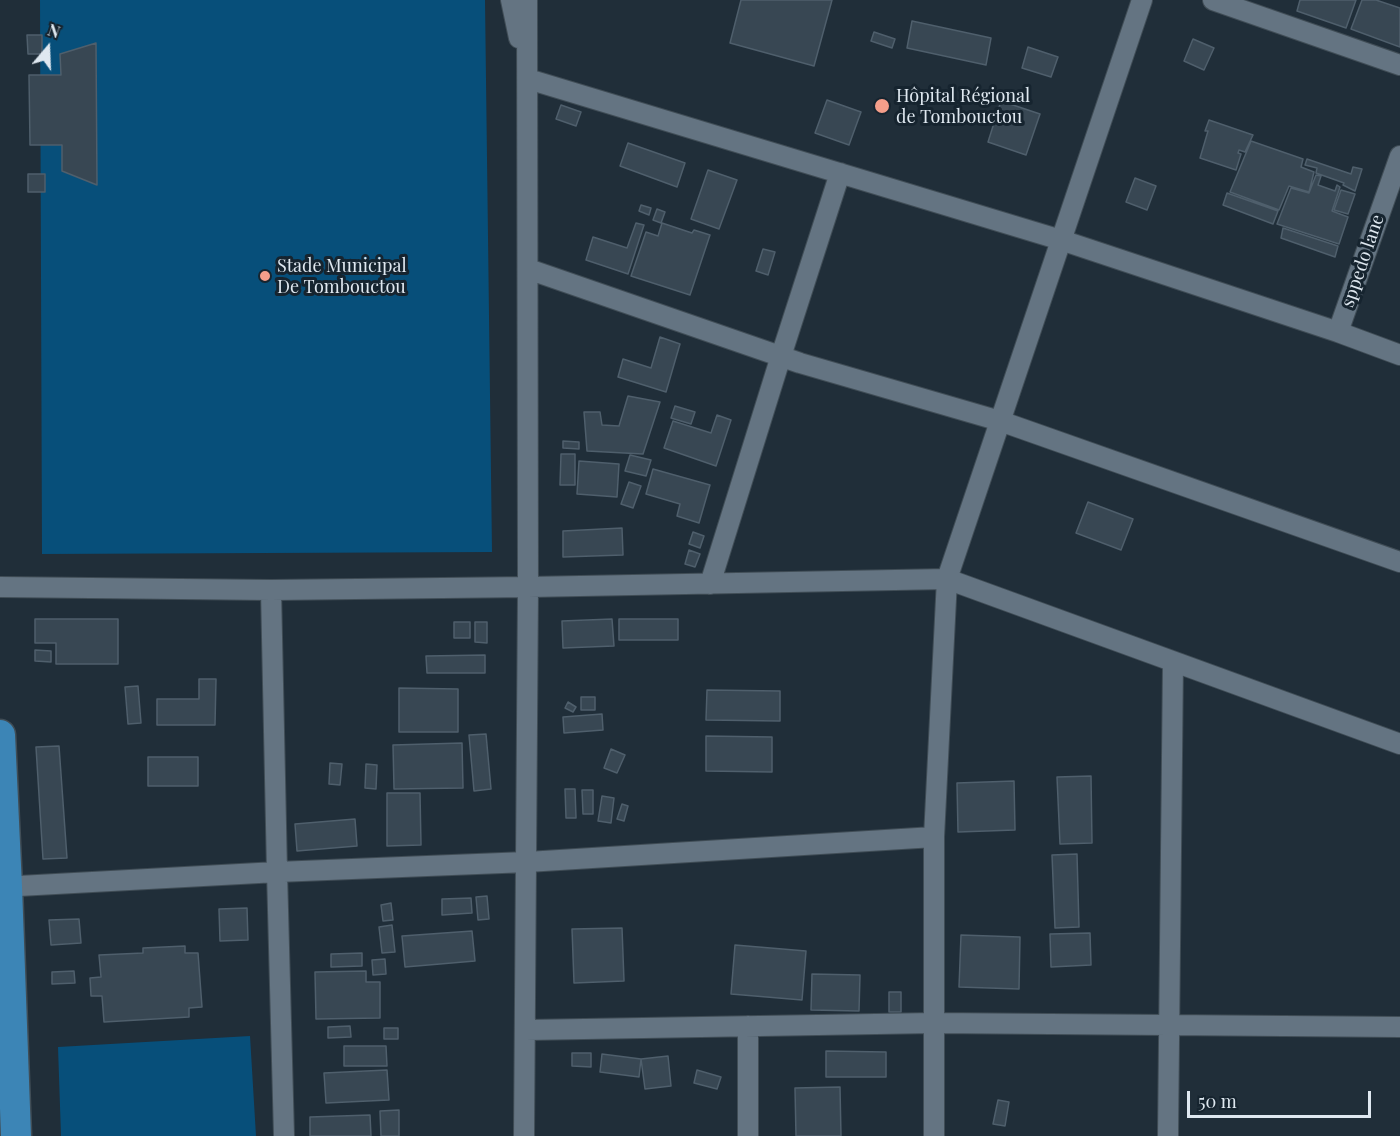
<!DOCTYPE html>
<meta charset="utf-8">
<style>
body{margin:0}
#map{position:relative;width:1400px;height:1136px;overflow:hidden;background:#202e39;font-family:"Playfair Display",serif}
canvas{display:block}
.north{position:absolute;left:18px;top:18px;width:60px;height:60px;-webkit-text-stroke:4px #16242f;paint-order:stroke;rotate:19deg;font-size:16px;font-weight:700;line-height:24px;text-align:center;color:#dfe8f0}
.north::after{content:'';display:block;margin:auto;width:21px;height:27px;background:#dfe8f0;clip-path:polygon(50% 0,100% 100%,50% 72%,0 100%)}
.scale{position:absolute;left:1187px;top:1091px;width:184px;height:27px;box-sizing:border-box;border:3px solid #dfe8f0;border-top:0;padding-left:8px;font-size:18px;line-height:21px;white-space:nowrap;color:#dfe8f0;-webkit-text-stroke:4px #16242f;paint-order:stroke}
</style>
<div id="map">
<canvas width="1400" height="1136"></canvas>
<div class="north">N</div>
<div class="scale">50 m</div>
</div>
<script>
const ctx = document.querySelector('canvas').getContext('2d');
ctx.lineJoin = 'round';
function fill(path, color) { ctx.fillStyle = color; ctx.fill(path, 'evenodd'); }
function strokePath(path, color, width, dash) { ctx.strokeStyle = color; ctx.lineWidth = width; ctx.lineCap = dash ? 'butt' : 'round'; ctx.setLineDash(dash || []); ctx.stroke(path); }
function drawText(font, color, halo, rows, align = 'center') {
  ctx.font = font + ' "Playfair Display",serif'; ctx.lineWidth = 6; ctx.setLineDash([]); ctx.textBaseline = 'middle'; ctx.strokeStyle = halo; ctx.fillStyle = color; for (const [text, x, y, turn = 0] of rows) {
    ctx.save(); ctx.translate(x, y); ctx.rotate((+turn || 0) * Math.PI / 180); ctx.textAlign = isNaN(turn) ? turn : align; if (halo) ctx.strokeText(text, 0, 0); ctx.fillText(text, 0, 0); ctx.restore();
  }
}
const green = new Path2D(`
 M40,0H485L492,552L42,554Z
 M250,1036L256,1136H61L58,1047Z`);
const building = new Path2D(`
 M741,0H832L814,66L730,43Z
 M1300,0H1356L1346,28L1297,11Z
 M1362,0H1376L1400,8V47L1351,29Z
 M912,21L991,38L986,65L907,48Z
 M874,32L895,39L892,48L871,41Z
 M27,35H42V54H28Z
 M1193,39L1214,48L1204,70L1184,61Z
 M96,43L97,185L62,171V145H30L29,75H61L60,54Z
 M1028,47L1058,57L1051,77L1022,68Z
 M827,100L861,112L849,145L815,133Z
 M1001,101L1040,114L1026,155L988,142Z
 M561,105L581,112L576,126L556,119Z
 M1209,120L1253,135L1245,152L1239,150L1238,153L1241,154L1236,170L1200,158L1208,131H1205Z
 M1251,141L1303,159L1301,167L1314,172L1309,192L1289,186L1279,210L1230,192Z
 M628,143L685,163L677,187L620,166Z
 M1307,159L1351,174L1353,167L1362,169L1355,191L1343,185L1344,183L1316,173L1317,168L1305,165Z
 M708,170L737,180L719,229L691,219Z
 M28,174H45V192H28Z
 M1316,175L1321,176L1318,185L1335,191L1337,185L1340,187L1332,211L1348,217L1339,244L1277,224L1291,188L1309,193Z
 M1135,178L1156,186L1147,210L1126,202Z
 M1341,190L1355,194L1348,214L1334,210Z
 M1227,193L1278,211L1273,224L1223,205Z
 M641,205L651,208L649,215L639,211Z
 M657,209L665,212L661,223L653,220Z
 M636,223L644,225L628,274L586,260L593,237L627,248Z
 M662,223L692,233L694,230L710,235L690,295L631,276L646,232L658,236Z
 M1283,228L1338,246L1335,257L1281,238Z
 M763,249L775,252L768,275L756,271Z
 M660,337L680,344L666,392L618,377L623,359L651,368Z
 M628,396L660,402L643,454L587,451L584,412H600L602,425L619,426Z
 M675,406L695,412L691,424L671,418Z
 M717,415L731,420L716,466L664,448L673,421L711,433Z
 M563,441L579,442V449L563,448Z
 M561,454H575V485H560Z
 M630,455L651,460L646,476L625,471Z
 M579,461L619,464L617,497L577,494Z
 M653,469L710,485L699,523L677,516L680,504L646,494Z
 M629,482L641,486L633,508L621,504Z
 M1088,502L1133,519L1121,550L1076,533Z
 M622,528L623,555L563,557V531Z
 M693,532L704,536L700,548L689,544Z
 M689,550L700,554L695,567L685,564Z
 M35,619H118V664H56V643H35Z
 M612,619L614,646L563,648L562,621Z
 M619,619H678V640H619Z
 M454,622H470V638H454Z
 M475,622H487V643L475,642Z
 M35,650L51,651V662L35,661Z
 M485,655V673H427L426,656Z
 M199,679H216L215,725H157V699H199Z
 M138,686L141,723L128,724L125,687Z
 M399,688L458,689V732H399Z
 M707,690L780,691V721L706,720Z
 M581,697H595V710H581Z
 M568,702L576,707L573,712L565,708Z
 M602,714L603,730L564,733L563,717Z
 M486,734L491,789L474,791L469,735Z
 M706,736L772,737V772L706,771Z
 M462,743L463,788L394,789L393,745Z
 M59,746L67,858L43,859L36,747Z
 M611,749L625,755L617,773L604,768Z
 M148,757H198V786H148Z
 M330,763L342,764L340,785L329,784Z
 M366,764L377,765L376,789L365,788Z
 M1091,776L1092,843L1060,844L1057,777Z
 M1014,781L1015,830L958,832L957,783Z
 M565,789H575L576,818H566Z
 M582,790H593V814H583Z
 M387,793H420L421,845L387,846Z
 M602,796L614,798L611,823L598,821Z
 M622,804L628,806L624,821L617,819Z
 M355,819L357,846L297,851L295,824Z
 M1077,854L1079,927L1055,928L1052,855Z
 M487,896L489,919L478,920L476,897Z
 M471,898L472,913L442,915V899Z
 M391,903L393,920L383,921L381,905Z
 M247,908L248,940L220,941L219,909Z
 M79,919L81,943L51,945L49,920Z
 M392,925L395,952L382,953L379,927Z
 M622,928L624,981L574,983L572,929Z
 M472,931L475,961L405,967L402,936Z
 M1090,933L1091,965L1051,967L1050,934Z
 M961,935L1020,937L1019,989L959,987Z
 M735,945L806,951L802,1000L731,994Z
 M185,946V953H198L202,1007L189,1008V1017L104,1022L102,996H91L90,978L101,977L99,955L143,953V948Z
 M362,953V966L331,967V954Z
 M385,959L386,974L373,975L372,960Z
 M74,971L75,983L52,984V972Z
 M366,971V982H380V1018L316,1019L315,972Z
 M812,974L860,975L859,1011L811,1010Z
 M889,992H901V1012H889Z
 M350,1026L351,1037L328,1038V1027Z
 M384,1028H398V1039H384Z
 M344,1046H386L387,1066H344Z
 M826,1051L886,1052V1077H826Z
 M572,1053H591V1067L572,1066Z
 M602,1054L641,1059L639,1077L600,1072Z
 M668,1056L671,1086L645,1089L641,1059Z
 M387,1070L389,1100L326,1103L324,1073Z
 M697,1070L721,1077L717,1089L694,1083Z
 M840,1087L841,1136H796L795,1088Z
 M998,1100L1009,1102L1005,1126L993,1124Z
 M399,1110V1136H381L380,1111Z
 M370,1115L371,1136H310V1117Z`);
const minor = new Path2D(`
 M511,0L519,38
 M1213,0L1400,65
 M528,79L1061,240L1338,332L1400,355
 M528,269L800,363L1000,421L1400,562
 M1338,332L1400,156
 M710,584L781,356L840,173
 M0,587L271,590L528,587L947,579L1400,744
 M271,590L277,872L284,1136
 M0,887L277,872L527,862L934,837
 M526,1030L934,1023L1400,1027
 M524,1136L528,587L527,0
 M748,1136V1026
 M934,1136V837L947,579L1142,0
 M1168,1136L1173,662`);
const primary = new Path2D(`
 M0,735L7,887L16,1136`);
const markers = [
 [882,106,8,"#f49e8a"],
 [265,276,6,"#f49e8a"]
];
const poiNames = [
 ["Hôpital Régional",896,96],
 ["de Tombouctou",896,117],
 ["Stade Municipal",277,266],
 ["De Tombouctou",277,287]
];
const streetNames = [
 ["sppedo lane",1363,261,-71]
];
fill(green, '#074f7a');
fill(building, '#384753');
strokePath(building, '#4f5f6c', 1.5);
strokePath(minor, '#404d56', 22);
strokePath(primary, '#404d56', 33);
strokePath(minor, '#647482', 20);
strokePath(primary, '#3c85b6', 30);
for (const [x, y, r, color] of markers) { const dot = new Path2D(); dot.arc(x, y, r, 0, 2 * Math.PI); ctx.fillStyle = color; ctx.fill(dot); strokePath(dot, '#16242f', 2); }
drawText('18px', '#dfe8f0', '#16242f', poiNames, 'left');
drawText('18px', '#dfe8f0', '#16242f', streetNames);
</script>
